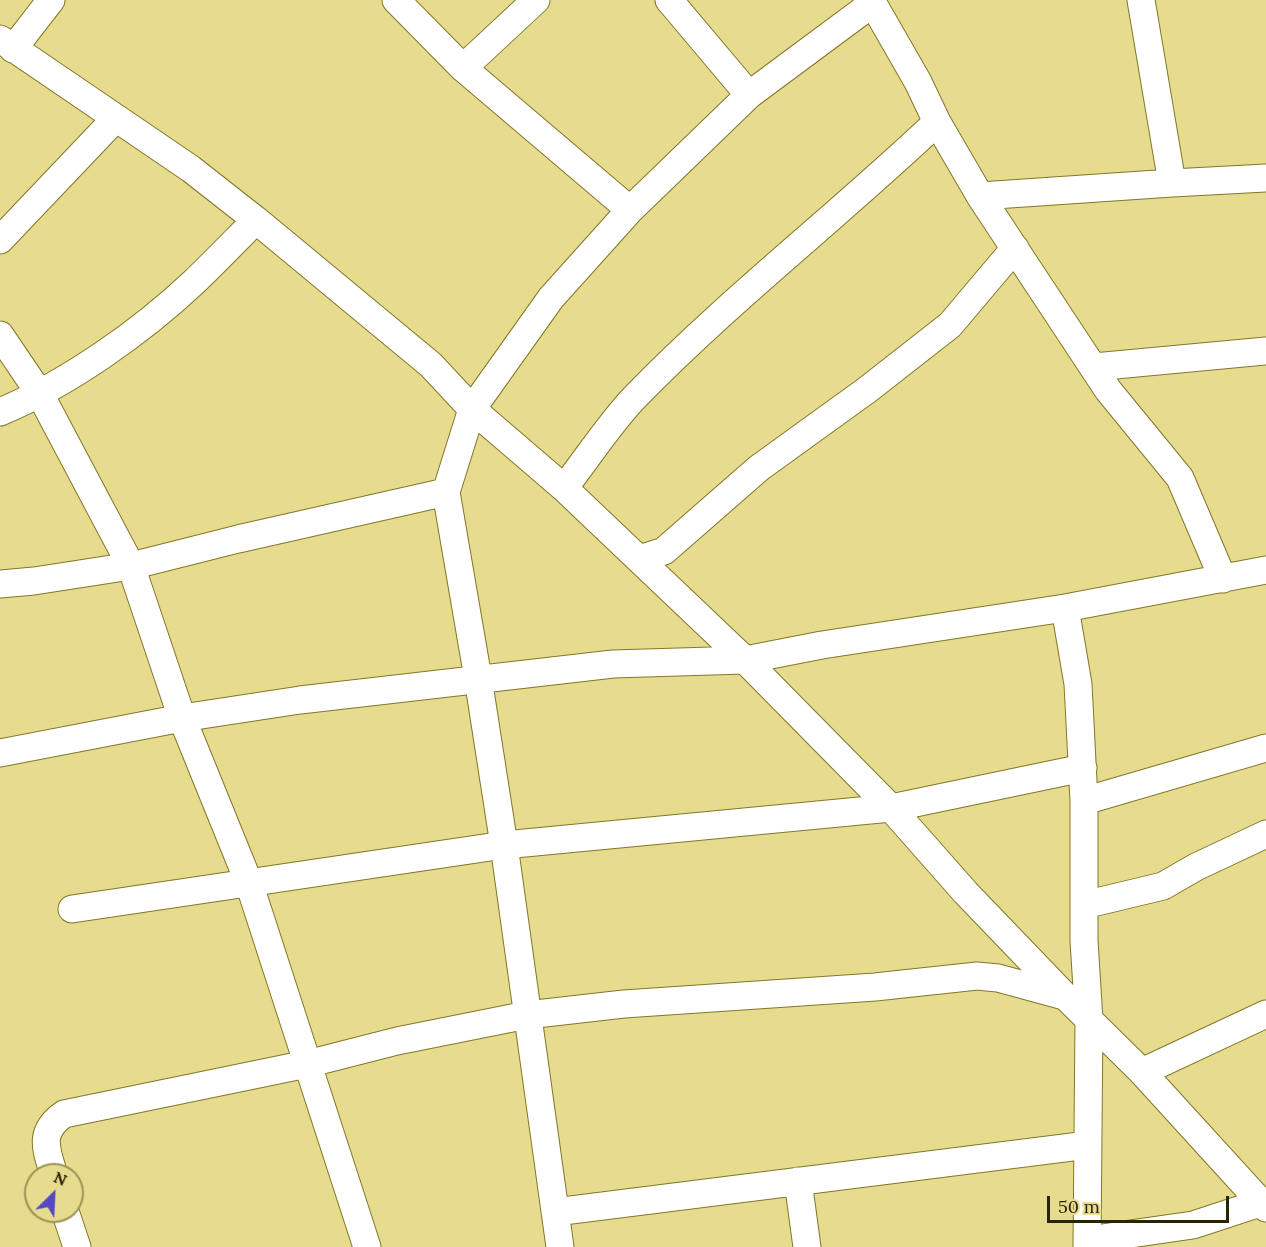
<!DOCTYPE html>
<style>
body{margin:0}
#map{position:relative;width:1266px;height:1247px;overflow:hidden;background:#e7db8e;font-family:Lora,serif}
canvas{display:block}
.north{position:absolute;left:24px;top:1163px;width:60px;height:60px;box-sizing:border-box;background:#e7db8e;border:2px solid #9b9257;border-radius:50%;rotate:24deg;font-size:16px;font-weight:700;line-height:24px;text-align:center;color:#292404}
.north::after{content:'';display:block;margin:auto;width:21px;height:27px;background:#534ac2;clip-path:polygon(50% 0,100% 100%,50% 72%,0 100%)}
.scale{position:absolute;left:1047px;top:1196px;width:182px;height:27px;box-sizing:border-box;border:3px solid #292404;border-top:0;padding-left:8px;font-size:18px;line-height:21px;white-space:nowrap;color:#292404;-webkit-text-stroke:4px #e7db8e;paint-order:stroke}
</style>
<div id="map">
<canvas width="1266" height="1247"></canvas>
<div class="north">N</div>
<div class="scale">50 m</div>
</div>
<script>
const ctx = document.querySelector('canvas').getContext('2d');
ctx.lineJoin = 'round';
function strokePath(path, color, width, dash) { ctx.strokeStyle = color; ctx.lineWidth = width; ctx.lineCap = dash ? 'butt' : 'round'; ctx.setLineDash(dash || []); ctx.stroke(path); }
const minor = new Path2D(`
 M396,0L463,68L630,210
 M669,0L749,95
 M871,0L918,82L937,122L980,196L1172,183L1266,178
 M1141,0L1172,183
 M0,39L191,169L256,220L431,365L472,409L564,488L745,660L891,808L966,893L1065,996L1142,1072L1266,1208
 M13,49L51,0
 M463,68L536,0
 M980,196L1108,390L1180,478L1223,579
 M0,240L116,118
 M0,335L40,394L131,566L182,718L249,883L367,1247
 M1094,367L1266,351
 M0,412C67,384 141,332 194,282C215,262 235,241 256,220
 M564,488C586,460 610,423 634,398C729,300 838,216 937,122
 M639,559L664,551L759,468L867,390L950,325L1015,248
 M0,584L34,581L131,566L238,539L446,492
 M1065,608L1078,684L1084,801V941L1089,1020L1087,1247
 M0,753L182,718L300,700L613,664L745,660L822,645L1065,608L1266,570
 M1084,801L1266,748
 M1084,905L1163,886L1196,867L1266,834
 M72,909L504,845L891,808L1083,768
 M1142,1072L1266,1014
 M54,1175C46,1149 38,1132 64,1114L307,1064L397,1041L527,1015L624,1004L875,987L977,976L998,978L1064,996
 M798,1181L807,1247
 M65,1211L77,1247
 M555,1212L1088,1145
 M1088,1240L1193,1225L1266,1201
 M560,1247L504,845L478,678L446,492L472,409L551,298L630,210L749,95L873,3`);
strokePath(minor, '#827729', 29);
strokePath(minor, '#fff', 27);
</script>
